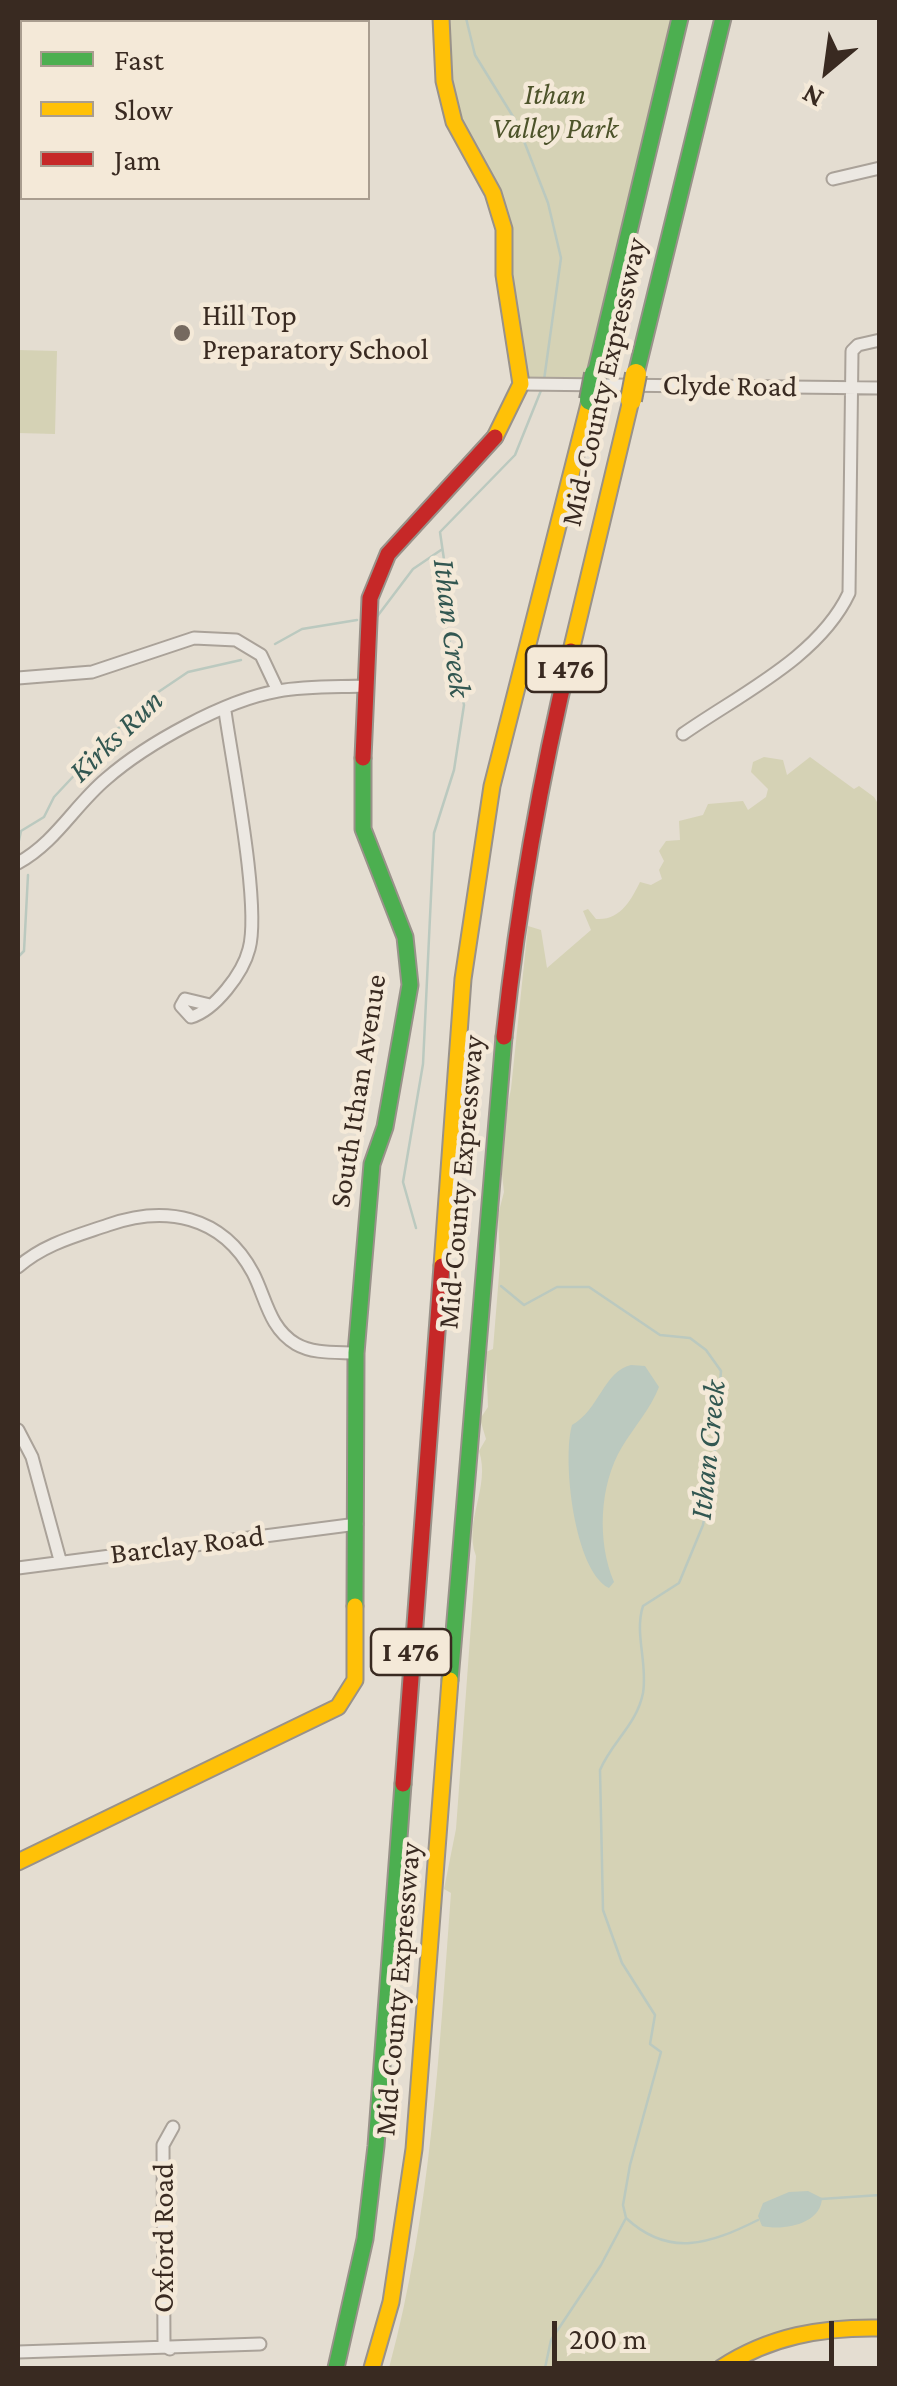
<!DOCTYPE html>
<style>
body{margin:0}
#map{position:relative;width:897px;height:2386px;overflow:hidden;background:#e4ddd1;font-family:"Crimson Pro",serif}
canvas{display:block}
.frame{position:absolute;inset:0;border:20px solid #392a21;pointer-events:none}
.legend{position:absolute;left:20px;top:20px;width:350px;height:180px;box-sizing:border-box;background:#f4e9d8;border:2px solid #a99d8f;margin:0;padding:12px 18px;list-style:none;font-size:30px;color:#392a21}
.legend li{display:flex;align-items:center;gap:20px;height:50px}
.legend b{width:50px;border:2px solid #a99d8f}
.north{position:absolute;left:777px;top:20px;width:100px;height:100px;-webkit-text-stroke:8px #f4e9d8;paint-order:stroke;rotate:209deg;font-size:28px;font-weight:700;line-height:40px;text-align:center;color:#392a21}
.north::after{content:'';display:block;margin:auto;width:35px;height:45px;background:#392a21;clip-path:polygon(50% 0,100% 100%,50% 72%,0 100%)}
.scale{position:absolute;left:552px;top:2321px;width:282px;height:45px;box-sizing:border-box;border:5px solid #392a21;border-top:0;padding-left:12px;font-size:30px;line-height:35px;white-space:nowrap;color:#392a21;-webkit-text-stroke:8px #f4e9d8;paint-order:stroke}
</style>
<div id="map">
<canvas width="897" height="2386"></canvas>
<div class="frame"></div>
<ul class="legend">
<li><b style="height:12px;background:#4caf50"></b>Fast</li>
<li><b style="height:12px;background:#ffc107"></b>Slow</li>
<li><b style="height:12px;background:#c62828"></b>Jam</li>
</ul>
<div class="north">N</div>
<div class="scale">200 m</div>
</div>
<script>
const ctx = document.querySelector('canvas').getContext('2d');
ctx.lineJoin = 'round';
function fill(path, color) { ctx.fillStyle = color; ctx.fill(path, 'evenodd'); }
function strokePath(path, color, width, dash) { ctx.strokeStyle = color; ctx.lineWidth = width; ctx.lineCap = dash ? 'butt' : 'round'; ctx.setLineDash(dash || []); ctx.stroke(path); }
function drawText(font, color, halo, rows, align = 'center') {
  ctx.font = font + ' "Crimson Pro",serif'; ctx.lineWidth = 9; ctx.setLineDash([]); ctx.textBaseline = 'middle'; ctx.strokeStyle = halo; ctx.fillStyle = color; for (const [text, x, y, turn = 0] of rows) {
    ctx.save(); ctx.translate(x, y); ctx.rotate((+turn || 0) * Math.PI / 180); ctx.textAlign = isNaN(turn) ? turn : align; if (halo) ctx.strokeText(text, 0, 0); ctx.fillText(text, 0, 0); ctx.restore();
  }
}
const green = new Path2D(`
 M441,18H673L592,391L521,384L504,229L454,122Z
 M18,350L57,351L55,434L18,433Z
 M764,757L783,760L787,775L810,757L854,789L859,786L874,797L880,807L879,2328L810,2331L721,2368H389C431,2213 439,2053 451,1893L444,1889L456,1829L476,1556C463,1521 491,1487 479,1451L486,1439L480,1419L488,1407L486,1352L493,1349L500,1263L498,1215L504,1192L499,1148L511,1089L528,926L541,930L547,968L591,930L583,911L588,909L596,919C621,921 632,898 640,882L651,885L662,879L659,870L664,861L659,851L666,841L680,840L679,821L703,815L708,804L743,801L748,810L766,797L768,789L751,772L753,762Z`);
const water = new Path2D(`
 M631,1365L645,1366L659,1387C651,1408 634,1427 622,1447C599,1485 597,1542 614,1582L609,1588C574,1571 562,1459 572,1425C599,1410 604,1371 631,1365Z
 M808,2191L822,2198C821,2224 784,2231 762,2226L758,2216L763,2203L789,2192Z`);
const stream = new Path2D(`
 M466,18L475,55L517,123L548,203L561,258L544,380
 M376,618L413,569L441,550
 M275,644L302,629L357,620
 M18,845L21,831L44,817L54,797L142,703L188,672L241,660
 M18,957L24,951L28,875
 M416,1228L403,1182L423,1064L434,833L454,770L464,705L446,627L450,601L440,532L515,455L542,388
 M501,1286L524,1305L557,1287H589L660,1335L690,1338L706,1350L721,1371L714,1461L703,1525L679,1583L643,1606C634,1634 648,1663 643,1693C637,1724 612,1742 600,1770L603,1910L622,1963L655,2015L650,2044L661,2052L630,2165L623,2205L626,2218L601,2265L551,2340L545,2368
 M821,2199L880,2195
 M626,2218C669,2258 710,2244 758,2220`);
const street = new Path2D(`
 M144,18L145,22
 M18,119H22
 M833,179L880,168
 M521,384L880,388
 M18,678L92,672L194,638L236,640L261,655L278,691
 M683,734C740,694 819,657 849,593L852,351L858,345L880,340
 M18,863C56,842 74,806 106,779C146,744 225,700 278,691C305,686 335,687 363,686
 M210,1005L185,999L181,1006L191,1017C215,1010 243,973 249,949C261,906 232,762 225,711
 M18,1267C44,1244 76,1236 108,1225C165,1205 222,1215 253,1273C266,1298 269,1328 296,1344C313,1354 336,1352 356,1353
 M18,1430L32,1457L60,1560
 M18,1568L357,1524
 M170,2349L164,2346L163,2145L173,2127
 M18,2352L260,2344`);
const fast = new Path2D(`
 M595,374L680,18
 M636,374L723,18
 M355,1606L356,1353L372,1164L385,1127L410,985L405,937L363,829V758
 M450,1680L504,1037
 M336,2368L365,2239L376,2146L403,1784`);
const slow = new Path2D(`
 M441,18L444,81L454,122L493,193L504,229V275L521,384L495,437
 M571,651L631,400
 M442,1266L463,979L492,786L590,400
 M18,1862L338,1707L355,1680V1606
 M372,2368L391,2302L414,2149L450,1680
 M721,2368C770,2336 822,2327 880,2328`);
const jam = new Path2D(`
 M363,758L370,598L388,554L495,437
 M504,1037C518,906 540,779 571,651
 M403,1784L442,1266`);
const fastBridge = new Path2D(`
 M590,400L595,374`);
const slowBridge = new Path2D(`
 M631,400L636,374`);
const markers = [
 [182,333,10,"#75695f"]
];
const shields = [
 [566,669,80],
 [411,1652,80]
];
const shieldNames = [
 ["I 476",566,669],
 ["I 476",411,1652]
];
const parkNames = [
 ["Ithan",555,95],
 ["Valley Park",555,129]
];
const poiNames = [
 ["Hill Top",202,316],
 ["Preparatory School",202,350]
];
const streetNames = [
 ["Mid-County Expressway",604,382,-77],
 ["Clyde Road",730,386,1],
 ["South Ithan Avenue",358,1091,-81],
 ["Mid-County Expressway",461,1182,-85],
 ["Barclay Road",187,1545,-7],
 ["Mid-County Expressway",398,1989,-85],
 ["Oxford Road",164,2238,-90]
];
const waterNames = [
 ["Ithan Creek",452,628,83],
 ["Kirks Run",116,736,-44],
 ["Ithan Creek",708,1450,-84]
];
fill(green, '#d5d2b5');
fill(water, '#bbc9bf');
strokePath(stream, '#bbc9bf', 2.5);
strokePath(street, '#aaa299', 15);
strokePath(fast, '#99928a', 19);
strokePath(slow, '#99928a', 19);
strokePath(jam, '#99928a', 19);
strokePath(street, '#ece8e2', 11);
strokePath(fast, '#4caf50', 15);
strokePath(slow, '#ffc107', 15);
strokePath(jam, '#c62828', 15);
strokePath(fastBridge, '#8f8880', 24, []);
strokePath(slowBridge, '#8f8880', 24, []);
strokePath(fastBridge, '#4caf50', 20);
strokePath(slowBridge, '#ffc107', 20);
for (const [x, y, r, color] of markers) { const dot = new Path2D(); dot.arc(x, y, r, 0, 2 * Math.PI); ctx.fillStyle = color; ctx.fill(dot); strokePath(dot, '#f4e9d8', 4); }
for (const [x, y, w] of shields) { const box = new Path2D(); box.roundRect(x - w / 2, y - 23, w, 46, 8); ctx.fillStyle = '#f4e9d8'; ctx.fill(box); strokePath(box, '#392a21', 2.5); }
drawText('bold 28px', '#392a21', null, shieldNames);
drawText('italic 30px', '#4d532a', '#f4e9d8', parkNames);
drawText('30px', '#392a21', '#f4e9d8', poiNames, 'left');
drawText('30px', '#392a21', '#f4e9d8', streetNames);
drawText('italic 32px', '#325751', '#f4e9d8', waterNames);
</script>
